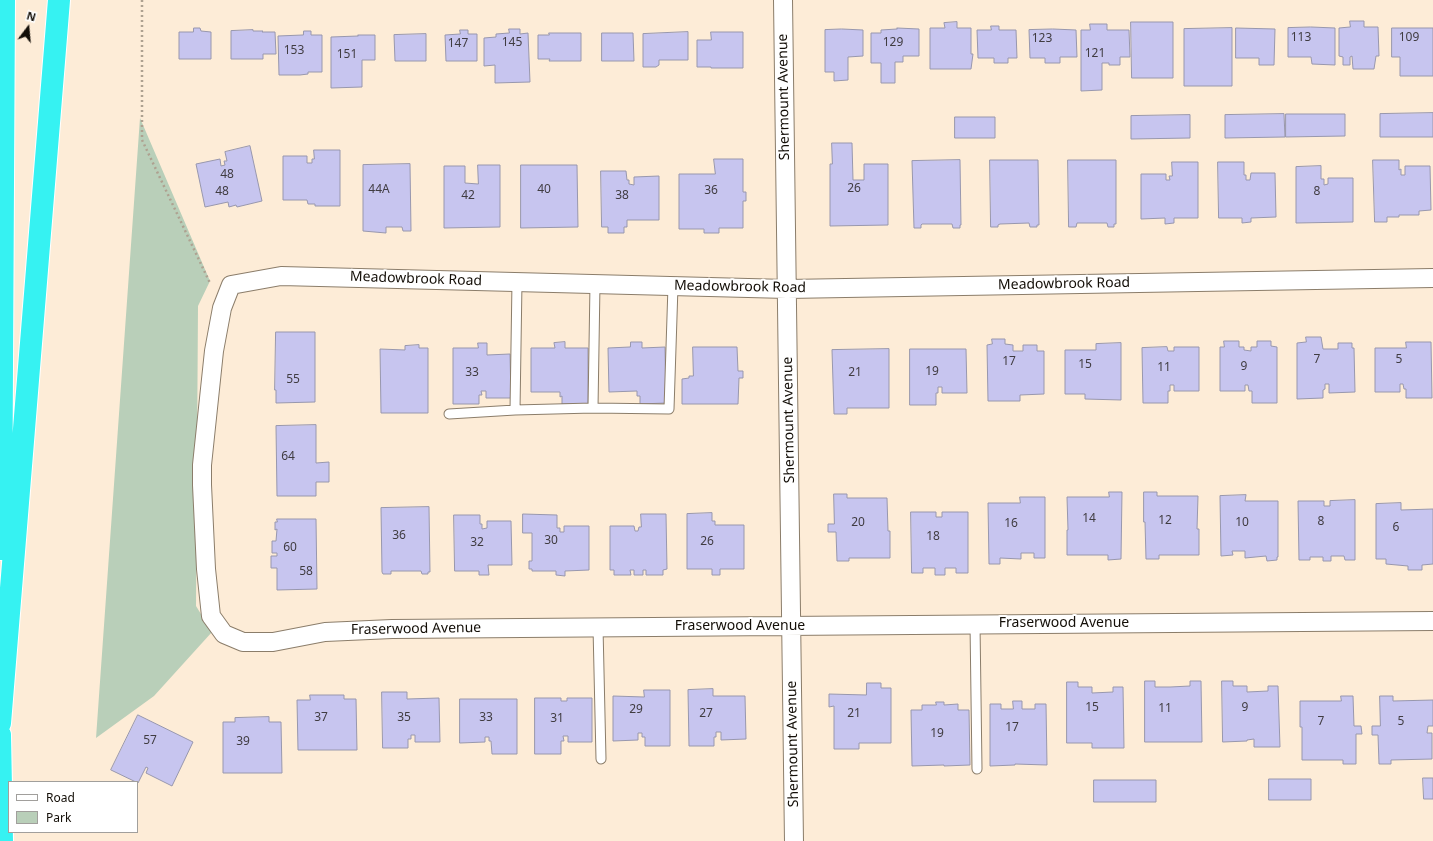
<!DOCTYPE html>
<style>
body{margin:0}
#map{position:relative;width:1433px;height:841px;overflow:hidden;background:#fdecd7;font-family:"Noto Sans",sans-serif}
canvas{display:block}
.legend{position:absolute;left:8px;top:781px;width:130px;height:52px;box-sizing:border-box;background:#fff;border:1px solid #a19f9c;margin:0;padding:5px 7px;list-style:none;font-size:12px;color:#130e07}
.legend li{display:flex;align-items:center;gap:8px;height:20px}
.legend b{width:20px;border:1px solid #a19f9c}
.north{position:absolute;left:8px;top:8px;width:40px;height:40px;-webkit-text-stroke:3px #fff;paint-order:stroke;rotate:16deg;font-size:11px;font-weight:700;line-height:16px;text-align:center;color:#130e07}
.north::after{content:'';display:block;margin:auto;width:14px;height:18px;background:#130e07;clip-path:polygon(50% 0,100% 100%,50% 72%,0 100%)}
</style>
<div id="map">
<canvas width="1433" height="841"></canvas>
<ul class="legend">
<li><b style="height:5px;background:#fff"></b>Road</li>
<li><b style="height:11px;background:#b9cfb9"></b>Park</li>
</ul>
<div class="north">N</div>
</div>
<script>
const ctx = document.querySelector('canvas').getContext('2d');
ctx.lineJoin = 'round';
function fill(path, color) { ctx.fillStyle = color; ctx.fill(path, 'evenodd'); }
function strokePath(path, color, width, dash) { ctx.strokeStyle = color; ctx.lineWidth = width; ctx.lineCap = dash ? 'butt' : 'round'; ctx.setLineDash(dash || []); ctx.stroke(path); }
function drawText(font, color, halo, rows, align = 'center') {
  ctx.font = font + ' "Noto Sans",sans-serif'; ctx.lineWidth = 4; ctx.setLineDash([]); ctx.textBaseline = 'middle'; ctx.strokeStyle = halo; ctx.fillStyle = color; for (const [text, x, y, turn = 0] of rows) {
    ctx.save(); ctx.translate(x, y); ctx.rotate((+turn || 0) * Math.PI / 180); ctx.textAlign = isNaN(turn) ? turn : align; if (halo) ctx.strokeText(text, 0, 0); ctx.fillText(text, 0, 0); ctx.restore();
  }
}
const green = new Path2D(`
 M140,118L210,281L198,306L196,606L212,632L154,696L96,738Z`);
const building = new Path2D(`
 M1350,21H1364V27H1378L1379,56H1376L1374,69H1353L1352,56L1350,57V65H1343V57L1339,56V28L1350,27Z
 M957,22V28H971V54H973L971,69H930V28H945L944,23Z
 M1131,22H1173V78H1132Z
 M1090,24H1107V30H1129L1130,57H1120V65H1109V63H1102V90L1081,91V30H1090Z
 M991,26H999V30H1016L1017,58H1008V63H994V58H978L977,30H991Z
 M1311,27L1335,28V65L1312,64L1311,57H1288V28Z
 M194,28H200L201,31L211,32V59H179V32H193Z
 M897,28L919,29V56H903V62H895V83H881V63H871V33H881V30L897,29Z
 M1232,28V86H1184V29Z
 M1236,28L1275,29L1274,65H1259V58H1236Z
 M1392,28H1433V76H1400V57H1392Z
 M509,29H520V34L528,33L530,82L495,83V65L484,66V38L496,37V34L509,33Z
 M842,29L863,30V56L848,57V80L834,81V72H825V30Z
 M1053,29L1076,30L1077,57H1060V63H1045V58H1030L1029,30Z
 M253,30V31H263L262,32H275L276,54H263V59H231V31Z
 M460,30H468V34H477V61H446L445,35L460,34Z
 M304,31H311V35H322V72H308V74L300,75H279L278,36L303,35Z
 M688,32V60H659V65L656,67H643V34Z
 M711,32H743V68H711V67H697V40H711Z
 M549,33H581V61H549L550,59H538V35H549Z
 M602,33H633L634,61H602Z
 M426,34V61H395L394,35Z
 M358,35H375V60H362V87L331,88V37L358,36Z
 M1433,113V137H1380V114Z
 M1284,114L1285,137L1225,138V115Z
 M1286,114H1345V136L1286,137Z
 M1190,115V138L1131,139V116Z
 M955,117H995V138H955Z
 M832,143H852L853,180H864V164H888V225L830,226V164H832Z
 M250,146L262,201L237,207L236,205L229,207L228,202L205,207L196,164L220,159L221,166L225,165L224,161H227L225,152Z
 M314,150H340V206H315V204H308L307,200H283V156H307V163H312V159H314Z
 M714,159H743V192H746V201H743V228H719V233H704V229H679V174H715Z
 M960,160L961,225H960V228H953L952,224H922L921,225V228H914L912,161Z
 M990,160H1038L1039,225H1037V227H1030L1029,223L1000,224L998,225V227H991Z
 M1068,160H1116V224H1114V227H1108L1107,223H1077L1076,227H1069Z
 M1373,160H1399V170L1401,169V175H1405V166H1430L1431,210L1419,211V215H1399V217H1387V222H1375Z
 M1172,162H1198V218H1174V223L1165,224V218L1141,219V174H1166V180H1170L1169,176H1172Z
 M1218,162H1244V175H1246V180H1250L1251,173H1275L1276,217L1251,218V222L1242,223V218H1219Z
 M410,164L411,231H403L402,227H386V233L363,231V165Z
 M478,165H500V227L444,228V166H465V183L478,184Z
 M521,165H577L578,227L521,228Z
 M1321,166V179H1324V185L1328,184V178H1353V222L1296,223V167Z
 M601,171H626L627,180H629V184L634,185V177L659,176V220H627V227H624V233H608V227H602Z
 M276,332H315V402L276,403V390H275Z
 M1306,337H1321L1323,349H1338V343H1352V348H1354L1355,392L1329,393V384H1325V389L1323,390V398L1297,399V343L1306,342Z
 M992,339H1005V344L1013,345V351H1023V345H1037V351H1044V394L1020,395V401H988L987,345L992,344Z
 M1224,341H1239V347H1244V350L1251,351V347H1257V341H1271V346L1277,347V403H1252V391H1249L1248,385H1245V391H1220V347H1224Z
 M565,342V348H588V404H562V396L560,397V392H531V348H555L554,343Z
 M631,342H642V348L665,347L666,403L640,404V396H637V391L609,392L608,348L630,347Z
 M1406,342H1431L1432,398H1406V389H1404L1403,384H1400V392H1375V348H1406Z
 M478,343H487V355L510,354L511,398H486V391H481L482,395H479V404H453V348H478Z
 M1121,343V400L1085,399V394H1065V350H1096V344Z
 M419,345V348H428V413H381L380,349L405,350V346Z
 M693,347H737L738,371H743V378H739L738,404H682V379L689,378V376H693Z
 M1167,347L1168,351H1174V347H1199V391H1174V385H1170V391H1168V403H1143L1142,348Z
 M889,349V408H847V414H834L832,350Z
 M910,349H966L967,393H942V387H938V393H936V405H910Z
 M316,425V463L329,462V482H316V496H277L276,426Z
 M1109,492H1122L1121,559L1108,560V555H1067V530H1068L1067,497H1109Z
 M1144,492H1157V496H1198L1197,529H1199V555H1159V559H1146L1145,522H1144Z
 M834,494H847V498H887L888,531H890V558H849V561H837L836,532H828V524H834Z
 M1246,495L1245,501H1278V557H1277V560L1267,561L1266,556L1245,558V551H1232L1233,555L1221,556L1220,496Z
 M1020,497H1045V558H1034V553H1021V559L1000,558V564H989L988,503H1020Z
 M1355,500V560H1345L1344,556H1331V561H1323V557H1310V560H1299L1298,501H1324V506H1330V501Z
 M1401,503V510L1433,509V564L1422,565V570H1408V566L1386,564V559H1376V504Z
 M429,507L430,572H428V574H422L421,571H391V574H383L382,572L381,508Z
 M911,512H936V517H942V512H968V573H956V568H945V575H935V568H923V573H912Z
 M712,513V521H715V525H744V569H720V575H712V569H687V514Z
 M523,514L557,515V528H560V532H564V526H589V570L565,571V576L556,575V571H532V569H529V561H532V533H523Z
 M641,514H666L667,569L663,570V575H646V570H643V575H634V570H630L631,575H614V570H610V526H634L635,531H638L639,527H641Z
 M454,515H480V524H482V529L487,528V521H511L512,565H488L489,575H479V571H455Z
 M277,519H316L317,589L277,590V568H271V556H277V553H272V541H276L277,529L275,530V522H277Z
 M1145,681H1155V687H1170L1190,686V681H1201L1202,742H1145Z
 M1222,681H1233V686H1247V692L1268,691V686H1278L1280,747H1254V739L1247,740V741L1223,742Z
 M1067,682H1078V687H1092V693L1113,692V687H1123L1124,748H1092V743H1067Z
 M867,683H881V688H891V743H859V749H834V706L829,707V694L866,695Z
 M713,689V696H745L746,739L721,740V732H716V737H714V746H689L688,690Z
 M644,690H670V746H645V737H642V733H638V740L613,741V696L644,697Z
 M382,692H407V699L439,698L440,742H415V735H411V739H408V748H383Z
 M310,695H344V699H356L357,750H298L297,700H310Z
 M1341,696H1353L1354,726H1361L1362,734H1356V764H1343V760H1302V727H1300V701H1341Z
 M1380,696H1393V701L1433,700V726H1428L1427,733H1432V759L1391,760V764H1379L1378,735H1372V726H1380Z
 M535,698H561V701H567V698H592V742H568V736H563L564,741H561V754H535Z
 M460,699H517V754H492L491,741H489V737H485V742L460,743Z
 M1013,701H1022V709H1035V704H1046L1047,765L1015,764V765L990,766V704H1001V709H1013Z
 M936,702H944V705L958,704V710H969L970,765L944,766V765L912,766L911,710H922V705H936Z
 M138,715L193,742L172,786L146,773L148,768L146,767L138,783L111,770Z
 M269,717V722H281L282,773H223V722H235V718Z
 M1423,778H1433V799H1424Z
 M1269,779H1311V800H1269Z
 M1094,780H1156V802H1094Z`);
const path = new Path2D(`
 M142,0V140L210,283`);
const service = new Path2D(`
 M517,282L515,410L593,408L669,409L673,286
 M593,408L595,284
 M449,414L515,410
 M975,624L977,769
 M598,627L601,759`);
const minor = new Path2D(`
 M783,0L794,841
 M1433,278L787,289L281,276L231,285L222,308L214,351L202,465V485L206,569L211,616L224,634L243,642H273L325,632L392,629L1433,621`);
const motorway = new Path2D(`
 M1,549L4,0
 M0,723L59,0
 M0,735L2,841`);
const numberNames = [
 ["113",1301,38],
 ["109",1409,38],
 ["123",1042,39],
 ["145",512,43],
 ["129",893,43],
 ["147",458,44],
 ["153",294,51],
 ["121",1095,54],
 ["151",347,55],
 ["48",227,175],
 ["26",854,189],
 ["44A",379,190],
 ["40",544,190],
 ["36",711,191],
 ["48",222,192],
 ["8",1317,192],
 ["42",468,196],
 ["38",622,196],
 ["7",1317,360],
 ["5",1399,360],
 ["17",1009,362],
 ["15",1085,365],
 ["9",1244,367],
 ["11",1164,368],
 ["19",932,372],
 ["33",472,373],
 ["21",855,373],
 ["55",293,380],
 ["64",288,457],
 ["14",1089,519],
 ["12",1165,521],
 ["8",1321,522],
 ["20",858,523],
 ["10",1242,523],
 ["16",1011,524],
 ["6",1396,528],
 ["36",399,536],
 ["18",933,537],
 ["30",551,541],
 ["26",707,542],
 ["32",477,543],
 ["60",290,548],
 ["58",306,572],
 ["15",1092,708],
 ["9",1245,708],
 ["11",1165,709],
 ["29",636,710],
 ["27",706,714],
 ["21",854,714],
 ["37",321,718],
 ["35",404,718],
 ["33",486,718],
 ["31",557,719],
 ["7",1321,722],
 ["5",1401,722],
 ["17",1012,728],
 ["19",937,734],
 ["57",150,741],
 ["39",243,742]
];
const streetNames = [
 ["Shermount Avenue",784,97,-91],
 ["Meadowbrook Road",416,279,2],
 ["Meadowbrook Road",1064,284,-1],
 ["Meadowbrook Road",740,287,1],
 ["Shermount Avenue",789,420,-91],
 ["Fraserwood Avenue",1064,623],
 ["Fraserwood Avenue",740,626],
 ["Fraserwood Avenue",416,629,-1],
 ["Shermount Avenue",793,744,-91]
];
fill(green, '#b9cfb9');
fill(building, '#c7c5ef');
strokePath(building, '#9897ad', 1);
strokePath(service, '#8b7d6a', 11);
strokePath(minor, '#8b7d6a', 20);
strokePath(motorway, '#fff', 24);
strokePath(path, '#aea190', 2.5, [2, 3]);
strokePath(service, '#fff', 9);
strokePath(minor, '#fff', 18);
strokePath(motorway, '#36f2f2', 22);
drawText('12px', '#403c41', null, numberNames);
drawText('14px', '#130e07', '#fff', streetNames);
</script>
